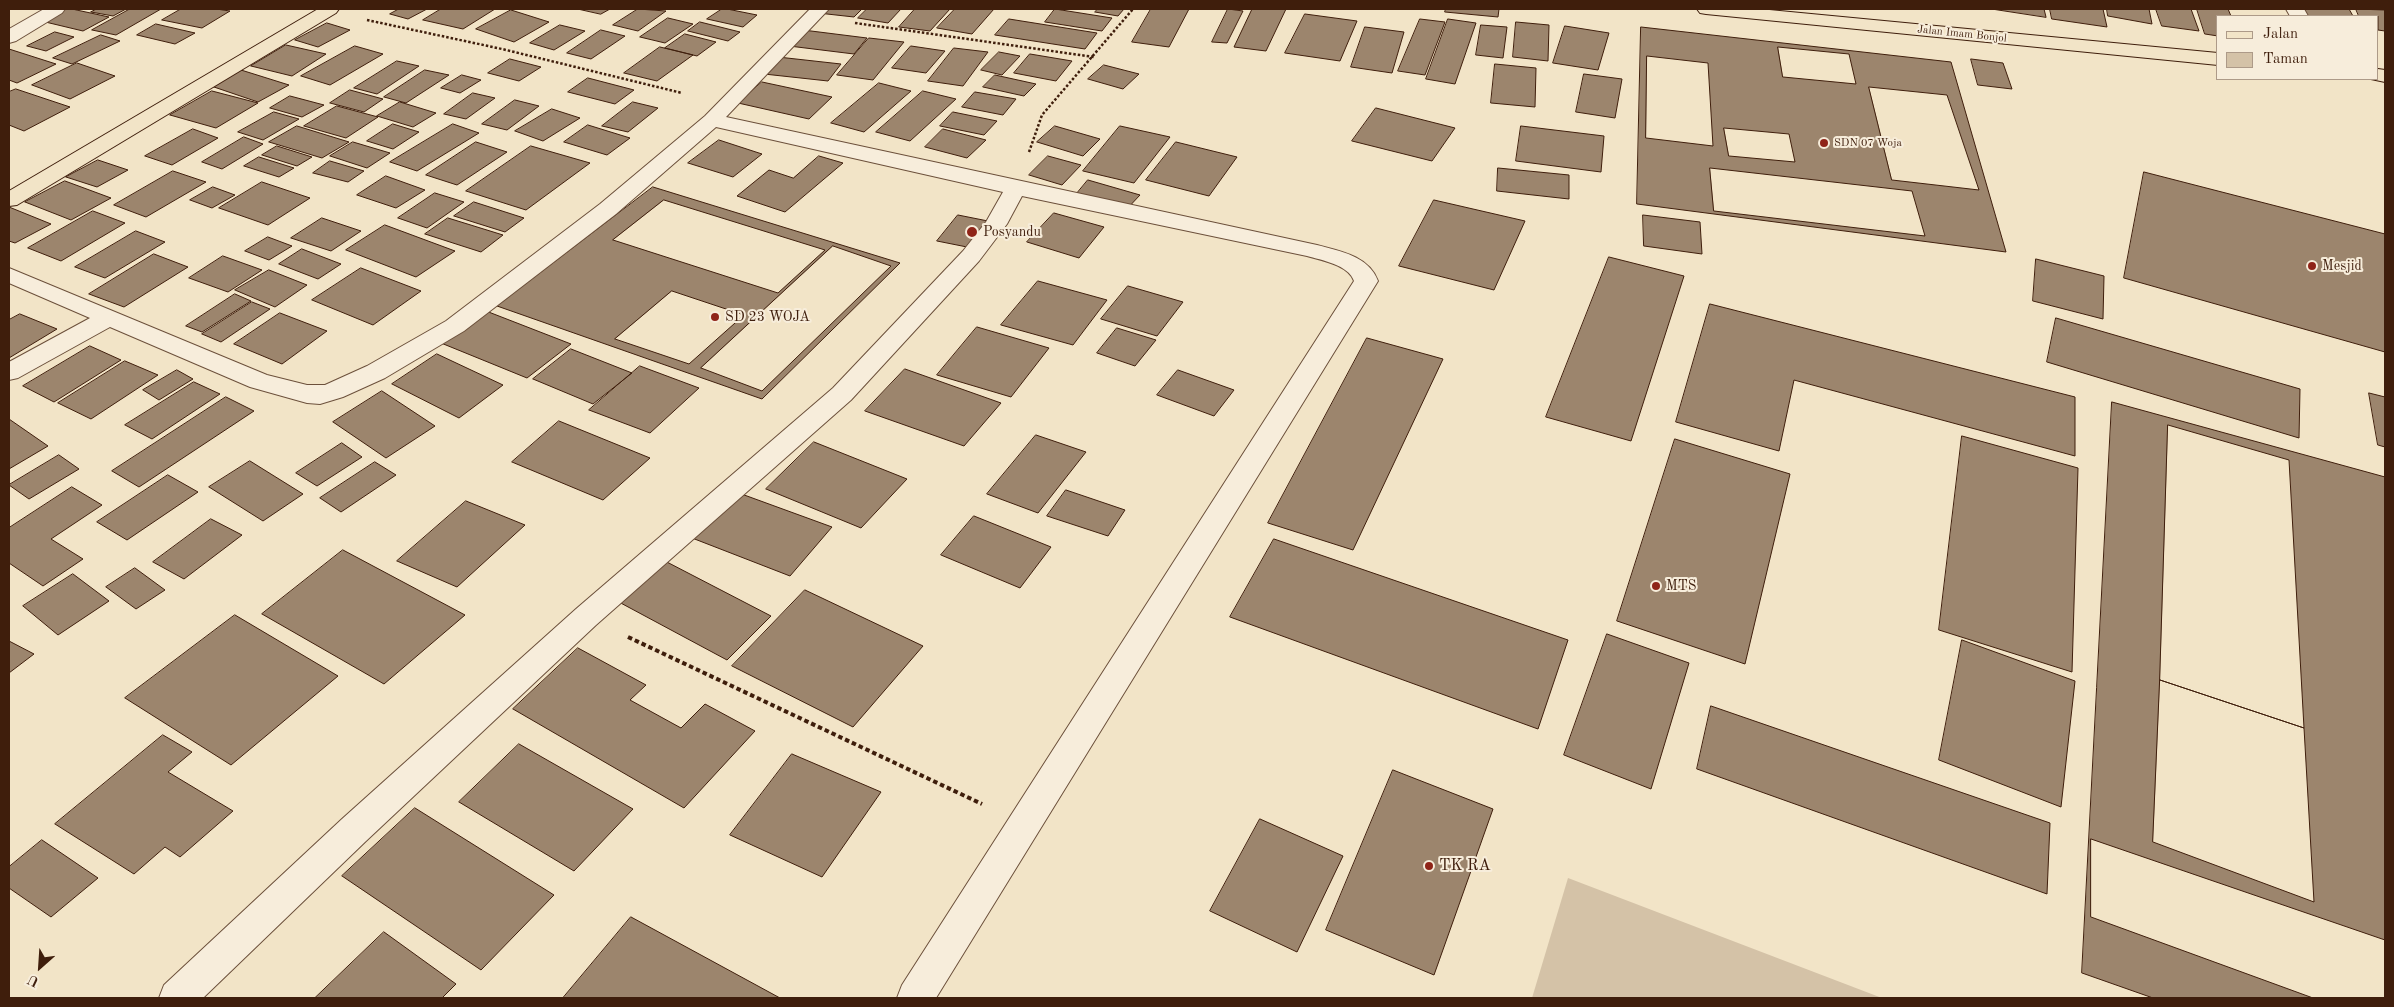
<!DOCTYPE html>
<style>
body{margin:0}
#map{position:relative;width:2394px;height:1007px;overflow:hidden;background:#f2e4c7;font-family:"Old Standard TT",serif}
canvas{display:block}
.frame{position:absolute;inset:0;border:10px solid #3f1e0c;pointer-events:none}
.legend{position:absolute;left:2216px;top:15px;width:162px;height:65px;box-sizing:border-box;background:#f7eddb;border:1px solid #ad9a88;margin:0;padding:6px 9px;list-style:none;font-size:15px;color:#3f1e0c}
.legend li{display:flex;align-items:center;gap:10px;height:25px}
.legend b{width:25px;border:1px solid #ad9a88}
.north{position:absolute;left:15px;top:942px;width:50px;height:50px;-webkit-text-stroke:4px #f7eddb;paint-order:stroke;rotate:206deg;font-size:14px;font-weight:700;line-height:20px;text-align:center;color:#3f1e0c}
.north::after{content:'';display:block;margin:auto;width:18px;height:22px;background:#3f1e0c;clip-path:polygon(50% 0,100% 100%,50% 72%,0 100%)}
</style>
<div id="map">
<canvas width="2394" height="1007"></canvas>
<div class="frame"></div>
<ul class="legend">
<li><b style="height:6px;background:#f2e4c7"></b>Jalan</li>
<li><b style="height:14px;background:#d4c2a7"></b>Taman</li>
</ul>
<div class="north">U</div>
</div>
<script>
const ctx = document.querySelector('canvas').getContext('2d');
ctx.lineJoin = 'round';
function fill(path, color) { ctx.fillStyle = color; ctx.fill(path, 'evenodd'); }
function strokePath(path, color, width, dash) { ctx.strokeStyle = color; ctx.lineWidth = width; ctx.lineCap = dash ? 'butt' : 'round'; ctx.setLineDash(dash || []); ctx.stroke(path); }
function drawText(font, color, halo, rows, align = 'center') {
  ctx.font = font + ' "Old Standard TT",serif'; ctx.lineWidth = 4; ctx.setLineDash([]); ctx.textBaseline = 'middle'; ctx.strokeStyle = halo; ctx.fillStyle = color; for (const [text, x, y, turn = 0] of rows) {
    ctx.save(); ctx.translate(x, y); ctx.rotate((+turn || 0) * Math.PI / 180); ctx.textAlign = isNaN(turn) ? turn : align; if (halo) ctx.strokeText(text, 0, 0); ctx.fillText(text, 0, 0); ctx.restore();
  }
}
const green = new Path2D(`
 M1568,878L1882,998H1532Z`);
const building = new Path2D(`
 M59,9H72L109,17L83,31L37,20Z
 M97,9H126L113,16L91,12Z
 M130,9H161L116,35L92,30Z
 M181,9H216L230,11L202,28L162,20Z
 M399,9H427L408,19L390,14Z
 M441,9H495L463,29L423,20Z
 M578,9H610L601,14Z
 M638,9L666,11L638,31L613,25Z
 M722,9H727L757,15L743,27L707,19Z
 M822,9H862L854,17L818,13Z
 M867,9H901L888,23L858,18Z
 M915,9H950L930,31L899,27Z
 M955,9H994L972,34L937,28Z
 M1055,9L1112,18L1102,31L1045,22Z
 M1098,9H1124L1118,16L1095,12Z
 M1151,9H1189L1169,47L1132,42Z
 M1228,9L1243,11L1227,43L1212,42Z
 M1249,9H1286L1266,51L1234,47L1252,9Z
 M1446,9H1499L1498,17L1445,12Z
 M1992,9H2044L2046,17Z
 M2050,9H2103L2107,27L2052,19Z
 M2107,9H2149L2152,24L2108,16Z
 M2156,9H2191L2199,31L2162,26Z
 M2197,9H2228L2231,16H2218V36L2205,34Z
 M2300,9H2349L2353,16H2304Z
 M2356,9L2385,10V31L2378,30V16H2359Z
 M511,10L549,22L514,42L476,29Z
 M1305,14L1357,21L1340,61L1285,53Z
 M668,18L693,24L665,43L640,37Z
 M1009,19L1097,33L1085,49L995,35Z
 M1420,19L1445,22L1425,75L1398,71Z
 M1448,19L1476,23L1455,84L1426,79Z
 M700,22L740,32L728,41L688,31Z
 M1516,22L1549,25L1548,61L1513,57Z
 M327,23L350,30L318,47L295,40Z
 M156,24L195,33L175,44L137,35Z
 M560,25L585,31L554,50L530,43Z
 M1481,25L1507,27L1503,58L1476,55Z
 M1565,26L1609,33L1598,70L1553,63Z
 M1365,27L1404,32L1392,73L1351,67Z
 M1641,27L1951,62L2006,252L1637,204Z
 M601,30L625,36L591,59L567,53Z
 M803,30L867,38L854,54L789,46Z
 M55,32L74,37L46,51L27,46Z
 M685,34L716,42L697,56L665,48Z
 M101,35L120,41L72,64L53,58Z
 M869,38L904,42L873,80L837,75Z
 M286,45L326,54L292,76L251,66Z
 M355,46L383,54L330,85L301,76Z
 M911,46L945,51L926,73L892,68Z
 M660,47L693,55L657,81L624,73Z
 M1778,47L1849,54L1856,84L1783,77Z
 M954,48L988,52L963,86L928,81Z
 M9,49L56,64L17,83L9,80Z
 M999,52L1020,56L1002,75L981,70Z
 M1030,54L1072,61L1056,81L1014,73Z
 M1647,56L1708,63L1713,146L1646,138Z
 M778,57L841,64L828,81L764,74Z
 M510,59L541,67L519,81L488,73Z
 M1971,59L2003,63L2012,89L1978,85Z
 M397,61L419,66L377,94L354,88Z
 M77,63L115,76L70,99L32,85Z
 M1495,64L1536,68L1535,107L1491,103Z
 M1104,65L1139,74L1123,89L1088,79Z
 M241,70L289,85L258,102L211,86Z
 M425,70L449,75L406,103L384,97Z
 M1584,74L1622,79L1615,118L1576,112Z
 M462,75L481,80L460,93L441,88Z
 M995,75L1036,84L1024,96L983,87Z
 M588,78L634,90L615,104L568,92Z
 M762,82L832,97L809,119L738,103Z
 M879,83L911,91L864,132L831,123Z
 M1869,87L1947,95L1979,190L1892,180Z
 M16,89L70,107L24,131L9,125V92Z
 M350,90L383,99L364,112L330,103Z
 M212,91L258,103L216,128L170,115Z
 M923,91L956,99L910,141L876,132Z
 M975,92L1016,99L1003,115L962,107Z
 M473,93L495,98L466,119L444,114Z
 M290,96L324,105L302,117L270,108Z
 M515,100L539,106L507,130L482,124Z
 M400,102L436,113L413,127L377,116Z
 M633,102L658,108L628,132L602,126Z
 M337,106L378,117L346,138L304,126Z
 M1376,108L1455,128L1432,161L1352,141Z
 M552,109L580,118L543,141L515,131Z
 M274,112L299,119L263,140L238,132Z
 M953,112L997,121L984,135L940,126Z
 M393,124L419,132L393,149L367,141Z
 M453,124L479,133L417,171L390,162Z
 M588,125L630,138L607,155L564,142Z
 M297,126L349,142L322,158L269,142Z
 M1055,126L1100,139L1083,156L1037,142Z
 M1120,126L1170,137L1134,183L1083,171Z
 M1521,126L1604,136L1601,172L1516,161Z
 M1724,128L1789,134L1795,162L1729,156Z
 M193,129L218,138L172,165L145,156Z
 M943,129L986,140L967,158L925,147Z
 M244,137L263,144L222,169L202,162Z
 M719,140L762,154L733,177L688,163Z
 M353,142L390,153L367,168L330,156Z
 M476,142L507,152L457,185L426,175Z
 M1176,142L1237,157L1209,196L1146,180Z
 M277,146L312,157L297,166L262,155Z
 M531,146L590,163L526,210L466,191Z
 M819,156L843,163L785,212L737,196L769,170L793,178Z
 M1048,156L1081,165L1062,185L1029,175Z
 M259,157L294,168L279,177L244,166Z
 M98,160L128,170L97,187L66,177Z
 M330,161L364,171L348,182L313,173Z
 M1498,168L1569,175V199L1497,191Z
 M1710,168L1912,191L1925,236L1714,211Z
 M173,171L206,182L146,217L114,205Z
 M2144,172L2385,234V352L2124,278Z
 M386,176L425,190L396,208L357,195Z
 M1088,180L1140,195L1125,211L1074,197Z
 M65,181L111,198L71,220L25,202Z
 M262,182L310,198L268,225L219,208Z
 M213,187L235,195L212,208L190,200Z
 M653,187L900,263L762,399L497,306Z
 M435,193L464,202L427,228L398,218Z
 M664,200L825,250L778,293L613,240Z
 M1434,200L1525,221L1494,290L1399,266Z
 M474,202L524,218L505,232L454,216Z
 M9,207L51,224L15,243L9,241Z
 M93,211L125,223L61,261L28,248Z
 M1054,213L1104,227L1079,258L1027,242Z
 M958,215L993,222L972,248L937,241Z
 M1643,215L1700,222L1702,254L1644,246Z
 M322,218L361,231L331,251L291,238Z
 M448,218L503,235L481,252L425,234Z
 M385,225L455,251L416,277L346,250Z
 M136,231L165,242L105,278L75,267Z
 M268,237L292,246L269,260L245,251Z
 M833,246L891,266L762,391L701,368Z
 M302,249L341,264L318,279L279,264Z
 M154,254L188,267L124,307L89,294Z
 M223,256L262,270L228,292L189,278Z
 M1609,257L1684,276L1631,441L1546,417Z
 M2036,259L2104,276L2103,319L2033,301Z
 M361,268L421,291L373,325L312,300Z
 M269,270L307,285L275,307L235,290Z
 M1038,281L1107,300L1073,345L1001,325Z
 M1128,286L1183,302L1157,336L1101,319Z
 M672,291L744,315L689,364L615,339Z
 M235,294L251,301L202,332L186,326Z
 M252,302L270,309L221,342L202,334Z
 M1710,304L2075,397V456L1794,380L1779,451L1676,422Z
 M486,311L571,344L527,378L441,343Z
 M280,313L327,331L282,364L234,344Z
 M20,314L57,329L9,358V320Z
 M2056,318L2300,389L2299,438L2047,362Z
 M977,327L1049,348L1011,397L937,375Z
 M1117,328L1156,340L1135,366L1097,353Z
 M1367,338L1443,359L1353,550L1268,523Z
 M90,346L121,360L54,402L23,386Z
 M571,349L632,373L593,404L533,379Z
 M437,354L503,385L459,418L392,384Z
 M125,361L158,375L91,419L58,403Z
 M640,366L699,388L650,433L589,410Z
 M905,369L1001,403L964,446L865,411Z
 M177,370L193,379L159,400L143,390Z
 M1178,370L1234,390L1214,416L1157,395Z
 M194,382L220,394L152,439L125,425Z
 M382,391L435,426L386,458L333,422Z
 M2369,393L2385,397V447L2378,445Z
 M226,397L254,411L139,487L112,471Z
 M2112,402L2385,477V998H2153L2082,973Z
 M9,419L48,446L9,469Z
 M559,421L650,458L603,500L512,462Z
 M2168,425L2289,460L2304,728L2160,680Z
 M1036,435L1086,452L1038,513L987,494Z
 M1962,436L2078,468L2072,672L1939,630Z
 M1675,439L1790,474L1745,664L1617,621Z
 M814,442L907,479L861,528L766,489Z
 M342,443L362,457L317,486L296,473Z
 M59,455L79,469L29,499L9,485Z
 M250,461L303,494L263,521L209,487Z
 M375,462L396,475L341,512L320,498Z
 M168,475L198,492L127,540L97,522Z
 M72,487L102,505L51,539L83,559L43,586L9,563V528Z
 M1066,490L1125,510L1108,536L1047,516Z
 M736,492L832,527L790,576L692,538Z
 M466,501L525,525L457,587L397,561Z
 M974,516L1051,547L1020,588L941,555Z
 M211,519L242,535L184,579L153,562Z
 M1274,539L1568,640L1538,729L1230,617Z
 M343,550L465,615L384,684L262,614Z
 M663,560L771,616L727,660L617,601Z
 M135,568L165,590L136,609L106,587Z
 M73,574L109,601L58,635L23,606Z
 M805,590L923,646L853,727L732,666Z
 M235,615L338,676L231,765L125,698Z
 M1607,634L1689,663L1651,789L1564,755Z
 M1962,640L2075,681L2061,807L1939,760Z
 M9,641L34,654L9,673Z
 M578,648L646,685L630,700L681,728L705,704L755,731L684,808L513,709Z
 M2160,680L2304,728L2314,902L2153,842Z
 M1711,706L2050,823L2047,894L1697,769Z
 M163,735L192,752L168,772L233,811L180,857L165,847L134,874L55,824Z
 M519,744L633,809L574,871L459,802Z
 M792,754L881,792L822,877L730,835Z
 M1393,770L1493,809L1434,975L1326,930Z
 M415,808L554,895L481,970L342,876Z
 M1260,819L1343,856L1297,952L1210,911Z
 M2091,839L2385,940V998H2313L2091,917Z
 M42,840L98,878L51,917L9,888V867Z
 M631,917L780,998H563Z
 M384,932L456,984L442,998H315Z`);
const pathFar1 = new Path2D(`
 M367,20L502,49L682,93
 M855,23L1094,57
 M1029,152L1042,115L1133,9`);
const path = new Path2D(`
 M628,637L982,804`);
const minor = new Path2D(`
 M44,9H65L62,13L16,41L9,43V29Z
 M810,9H829L726,117L1317,245C1340,251 1369,256 1378,281L936,998H897L902,985L1354,281C1349,265 1321,260 1307,256L1022,196L1007,224L979,261L851,400L596,625L366,841L203,998H159L164,985L342,819L576,609L833,388L963,251L986,222L1003,192L716,127L616,214L464,331L385,378L343,397L320,404L307,403L250,387L110,327L18,378L9,380V362L90,318L9,283V268L267,375L307,385H325L367,366L446,321L600,204L705,116Z
 M2286,9H2304L2308,16H2290Z`);
const major = new Path2D(`
 M318,9H339L336,13L17,205L9,206V191Z`);
const highway = new Path2D(`
 M1697,9H1759L2218,53V65L1706,14L1700,13Z
 M2378,69L2385,70V82L2371,79H2378Z`);
const markers = [
 [1824,143,5,"#8f2418"],
 [972,232,6,"#8f2418"],
 [2312,266,5,"#8f2418"],
 [715,317,5,"#8f2418"],
 [1656,586,5,"#8f2418"],
 [1429,866,5,"#8f2418"]
];
const farStreetnames = [
 ["Jalan Imam Bonjol",1962,34,6]
];
const farPoinames = [
 ["SDN 07 Woja",1834,143]
];
const poiNames = [
 ["Posyandu",983,232],
 ["Mesjid",2322,266],
 ["SD 23 WOJA",725,317],
 ["MTS",1666,586]
];
const nearPoinames = [
 ["TK RA",1439,866]
];
fill(green, '#d4c2a7');
fill(building, '#9c856d');
strokePath(building, '#3f1e0c', 1);
strokePath(minor, '#6c503b', 2);
strokePath(major, '#3f1e0c', 2);
strokePath(highway, '#3f1e0c', 2);
strokePath(pathFar1, '#3f1e0c', 2.5, [2.5, 2]);
strokePath(path, '#3f1e0c', 4, [4.5, 3]);
fill(minor, '#f7eddb');
fill(major, '#f2e4c7');
fill(highway, '#f2e4c7');
for (const [x, y, r, color] of markers) { const dot = new Path2D(); dot.arc(x, y, r, 0, 2 * Math.PI); ctx.fillStyle = color; ctx.fill(dot); strokePath(dot, '#f7eddb', 2); }
drawText('11px', '#3f1e0c', '#f7eddb', farStreetnames);
drawText('11px', '#3f1e0c', '#f7eddb', farPoinames, 'left');
drawText('14px', '#3f1e0c', '#f7eddb', poiNames, 'left');
drawText('16px', '#3f1e0c', '#f7eddb', nearPoinames, 'left');
</script>
